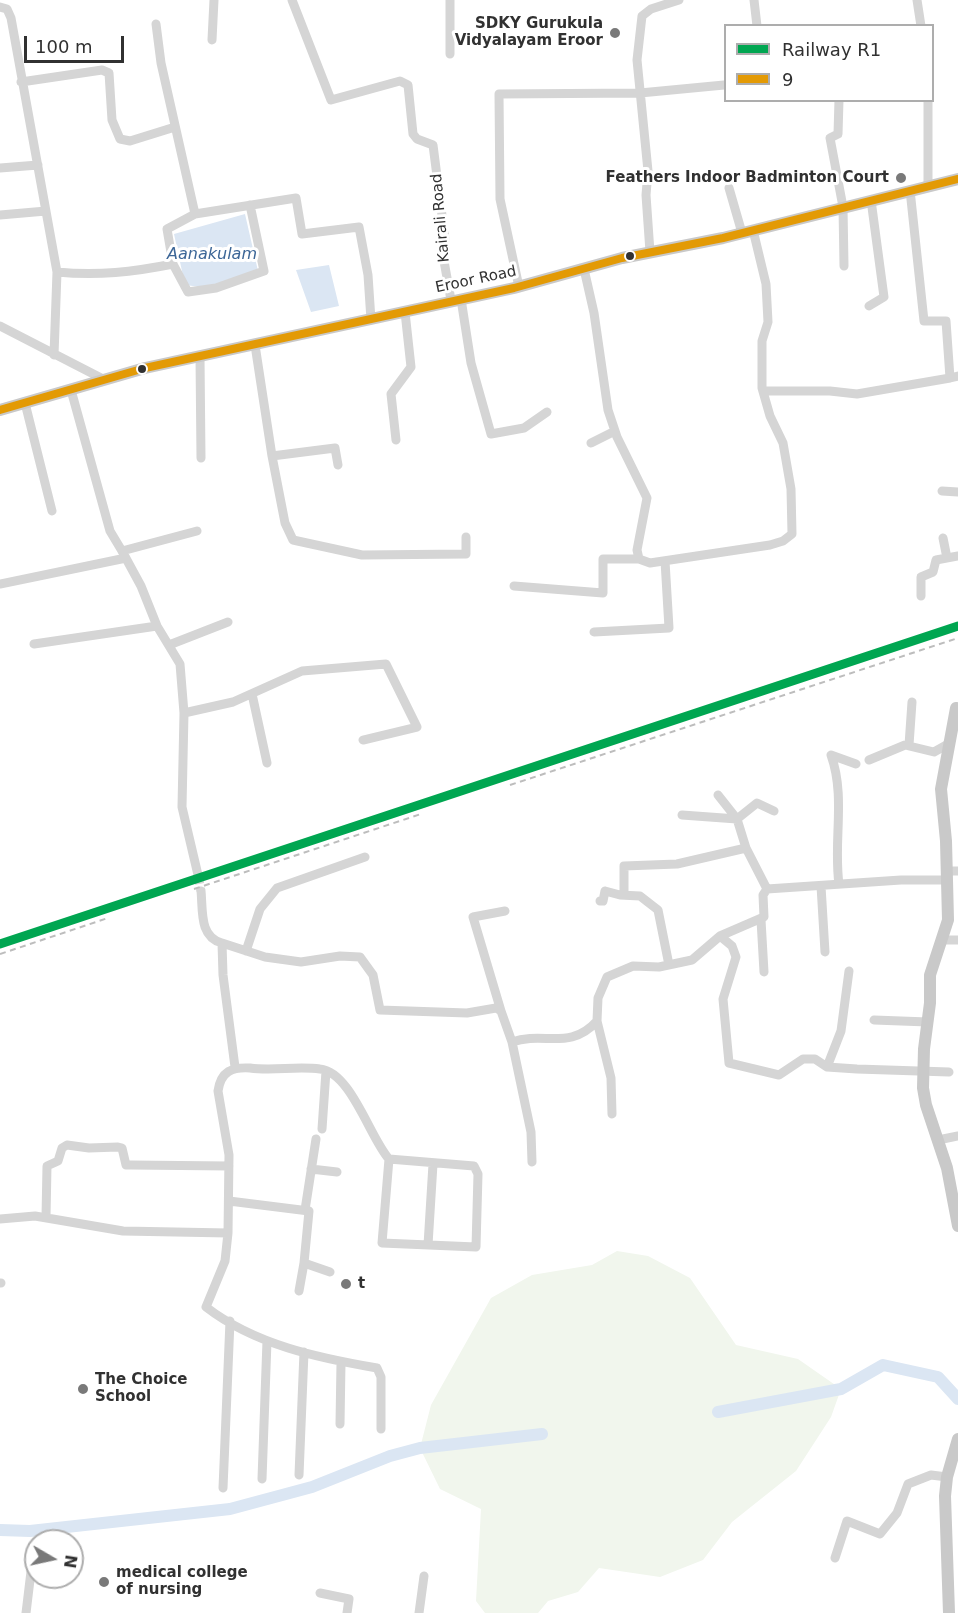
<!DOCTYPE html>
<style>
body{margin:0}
#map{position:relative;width:958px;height:1613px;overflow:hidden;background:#fff;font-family:"DejaVu Sans",sans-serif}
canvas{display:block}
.legend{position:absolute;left:724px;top:24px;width:210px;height:78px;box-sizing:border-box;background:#fff;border:2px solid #adadad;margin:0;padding:8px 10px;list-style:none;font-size:18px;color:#313131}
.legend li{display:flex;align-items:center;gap:12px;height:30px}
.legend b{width:30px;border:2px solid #adadad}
.north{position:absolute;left:24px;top:1529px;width:60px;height:60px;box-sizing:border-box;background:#fff;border:2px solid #adadad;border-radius:50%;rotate:99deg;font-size:16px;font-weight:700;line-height:24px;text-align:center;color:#313131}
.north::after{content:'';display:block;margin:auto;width:21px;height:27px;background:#797979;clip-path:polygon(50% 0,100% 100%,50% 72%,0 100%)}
.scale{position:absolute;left:24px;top:36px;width:100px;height:27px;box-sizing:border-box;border:3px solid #313131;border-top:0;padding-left:8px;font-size:18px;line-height:21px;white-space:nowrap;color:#313131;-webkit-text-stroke:4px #fff;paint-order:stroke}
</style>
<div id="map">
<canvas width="958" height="1613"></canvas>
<ul class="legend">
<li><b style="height:8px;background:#00a651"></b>Railway R1</li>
<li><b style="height:8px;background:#e39a05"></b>9</li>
</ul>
<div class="north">N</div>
<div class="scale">100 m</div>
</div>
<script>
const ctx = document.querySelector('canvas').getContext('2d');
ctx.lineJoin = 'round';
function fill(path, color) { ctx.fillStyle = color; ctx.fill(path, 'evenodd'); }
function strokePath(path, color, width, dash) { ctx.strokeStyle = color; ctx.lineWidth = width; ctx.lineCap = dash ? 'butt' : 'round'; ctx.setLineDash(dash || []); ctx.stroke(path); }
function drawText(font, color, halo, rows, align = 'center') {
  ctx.font = font + ' "DejaVu Sans",sans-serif'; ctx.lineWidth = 6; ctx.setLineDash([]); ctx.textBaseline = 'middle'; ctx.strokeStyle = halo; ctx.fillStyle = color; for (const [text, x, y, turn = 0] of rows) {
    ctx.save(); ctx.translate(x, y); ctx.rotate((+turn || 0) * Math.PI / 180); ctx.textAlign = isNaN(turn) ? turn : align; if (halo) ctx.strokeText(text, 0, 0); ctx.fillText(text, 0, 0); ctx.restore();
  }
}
const green = new Path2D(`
 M617,1251L648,1256L690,1278L736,1345L798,1359L841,1389L831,1417L796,1471L732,1522L703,1560L660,1577L599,1568L578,1592L548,1601L538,1613H485L476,1601L481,1509L440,1489L420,1448L431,1405L491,1298L532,1275L592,1265Z`);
const water = new Path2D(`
 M245,214L258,271L209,288L185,285L174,234Z
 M329,265L339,306L311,312L296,270Z`);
const river = new Path2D(`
 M718,1412L841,1389L883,1365L938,1377L958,1399
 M0,1530L30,1531L230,1509L312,1487L390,1456L420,1448L542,1434`);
const minorTunnel = new Path2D(`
 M198,875L201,891`);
const minor = new Path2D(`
 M292,0L331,100L400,81L408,85L413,134L417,139L433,145L445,239L442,250L451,300
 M754,0L757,26
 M917,0L921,26
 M0,7L7,9L11,18L57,272L54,355
 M156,24L161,63L195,214
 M212,40L214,0
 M450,54V0
 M21,82L102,70L109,73L112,120L120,139L130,141L175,127
 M839,100L838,134L830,138L843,207L844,266
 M928,100V186
 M0,168L38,165
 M729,188L742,233
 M910,190L924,321H946L950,378L958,376
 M0,215L46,211
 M650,252L646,195L648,171L637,60L642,16L651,9L679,0
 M173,264L188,292L216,288L264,271L250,205
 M584,269L594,313L608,410L617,437L647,498L637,550L639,559L650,563L770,545L783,541L792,534L791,489L783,443L770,416L762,388V341L768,322L766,284L753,230
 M57,272C98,276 133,272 173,264L167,229L195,214L296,198L302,234L359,227L368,275L371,320
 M519,287L500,199L499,94L640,93L724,85
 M461,299L471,363L491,434L524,428L547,412
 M869,306L884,297L871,200
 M0,326L105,380
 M255,345L272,456L335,448L338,465
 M200,357L201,458
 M71,390L110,531L122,551L197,531
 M763,391H830L857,394L950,378
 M25,403L52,511
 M396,440L391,394L411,367L405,312
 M591,443L615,431
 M272,456L285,523L293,540L362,555L466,554V537
 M942,491L958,492
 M943,538L947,558
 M122,551L141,586L157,626L180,664L184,713L182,807L198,875
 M0,584L126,558
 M514,586L603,593V559H639
 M921,596V577L933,572L936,560L958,556
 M594,632L669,628L665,561
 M34,644L157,626
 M169,645L228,622
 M252,694L267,763
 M184,713L233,702L302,671L386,664L417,727L363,740
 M909,745L912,702
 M869,760L905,745L934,752L950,743
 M718,795L737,819L757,803L774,811
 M746,848L767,889
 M947,871H958
 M839,884C833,841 846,797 831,755L856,764
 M821,886L825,952
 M201,891C203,910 199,937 222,943L223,975L235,1067
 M624,895V866L677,864L746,848L737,819L682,815
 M600,901H603L605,891L620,895L640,896L658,910L669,965
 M761,920L764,972
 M720,936L764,917L763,895L767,889L901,880H947
 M942,940H958
 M222,943L265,957L301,962L340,956L360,957L373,975L380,1010L467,1013L496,1008L501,1011L512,1042C544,1031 570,1051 597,1021L598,998L607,977L633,966L659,967L692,960L720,936L732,946L736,957L723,999L729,1063L779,1075L803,1059H815L827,1067L857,1069L949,1072
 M246,951L260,909L277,888L365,857
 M501,1011L473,917L505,911
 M874,1020L928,1022
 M597,1021L611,1078L612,1114
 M512,1042L531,1132L532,1162
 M827,1067L841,1031L849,971
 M322,1129L326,1071
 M938,1140L958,1136
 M311,1169L337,1172
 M229,1201L309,1211L304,1263L330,1272
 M305,1210L316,1139
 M46,1217L47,1166L58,1161L62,1148L67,1145L89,1148L118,1147L122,1148L126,1165H131L229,1166
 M0,1219L35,1216L123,1231L228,1233L229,1155L218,1091C221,1071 232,1067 250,1068C273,1071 297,1066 320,1069C351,1072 370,1138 389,1159L474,1166L478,1174L476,1247L382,1243L389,1159
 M228,1233L225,1261L206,1307C255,1345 319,1358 377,1368L381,1377V1429
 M428,1245L433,1164
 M0,1283H1
 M299,1291L304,1263
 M340,1424L341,1363
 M299,1475L304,1352
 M262,1479L267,1341
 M223,1488L230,1321
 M835,1558L847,1521L880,1534L897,1513L908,1484L931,1475L947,1477
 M320,1593L349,1599L347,1613
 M26,1613L33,1555
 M419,1613L424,1576`);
const major = new Path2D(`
 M0,410L145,368L514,288L622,258L723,238L958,179
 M956,708L941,789L946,841L948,920L930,975V1003L924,1049L923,1088L926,1105L947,1168L958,1226
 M949,1613L945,1496L947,1477L958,1439`);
const rail = new Path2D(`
 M510,785L958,638
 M194,889L421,814
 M0,944L958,626
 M0,954L108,918`);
const bus1 = new Path2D(`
 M0,410L145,368L514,288L622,258L723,238L958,179`);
const rail1 = new Path2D(`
 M0,944L958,626`);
const markers = [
 [615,33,6,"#797979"],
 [901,178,6,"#797979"],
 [630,256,5,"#313131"],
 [142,369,5,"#313131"],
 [346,1284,6,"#797979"],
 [83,1389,6,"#797979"],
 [104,1582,6,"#797979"]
];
const poiNames = [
 ["SDKY Gurukula",603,24,"right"],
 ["Vidyalayam Eroor",603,41,"right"],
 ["Feathers Indoor Badminton Court",889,178,"right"],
 ["t",358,1284],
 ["The Choice",95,1380],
 ["School",95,1397],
 ["medical college",116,1573],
 ["of nursing",116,1590]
];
const streetNames = [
 ["Kairali Road",441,218,-95],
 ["Eroor Road",476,280,-12]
];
const waterNames = [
 ["Aanakulam",212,255]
];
fill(green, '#f1f6ed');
fill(water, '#dbe6f3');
strokePath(river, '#dbe6f3', 12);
strokePath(minorTunnel, '#d6d6d6', 9, [9, 4.5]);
strokePath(minor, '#d5d5d5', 9);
strokePath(major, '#c9c9c9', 12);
strokePath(rail, '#bdbdbd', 2, [6, 4.5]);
strokePath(bus1, '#e39a05', 8);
strokePath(rail1, '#00a651', 9);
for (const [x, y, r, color] of markers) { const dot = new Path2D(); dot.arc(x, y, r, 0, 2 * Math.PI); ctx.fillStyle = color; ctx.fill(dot); strokePath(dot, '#fff', 2); }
drawText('bold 15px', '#313131', '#fff', poiNames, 'left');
drawText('15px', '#313131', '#fff', streetNames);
drawText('italic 16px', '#3c6697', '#fff', waterNames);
</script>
